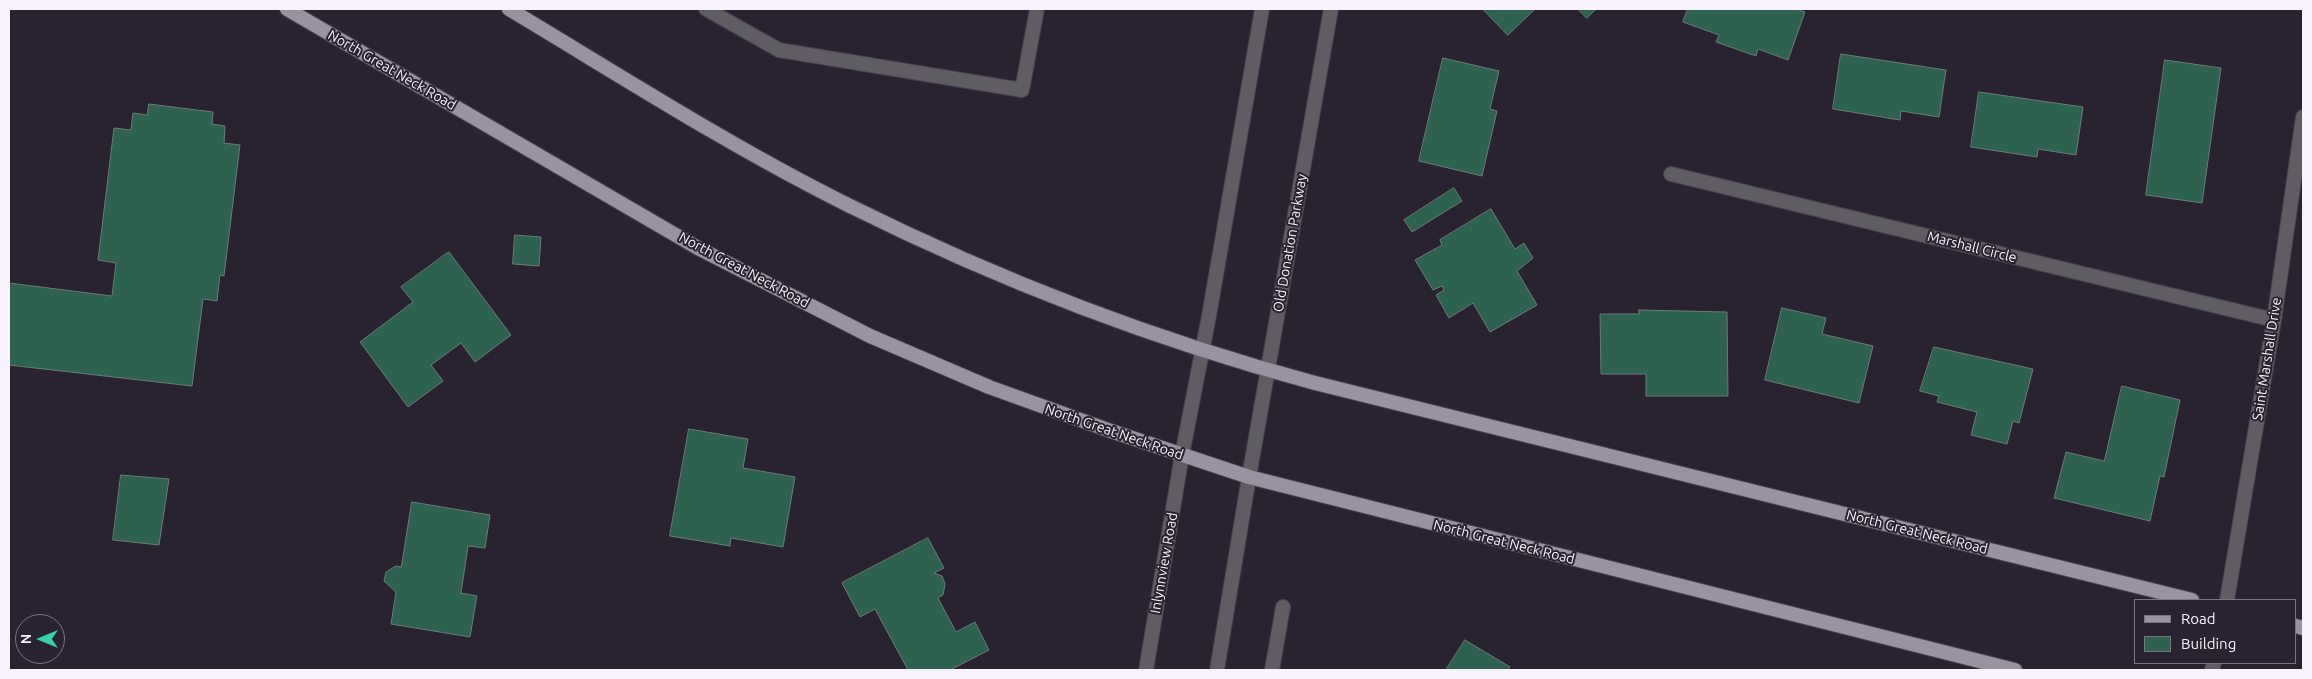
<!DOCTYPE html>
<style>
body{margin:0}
#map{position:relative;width:2312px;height:679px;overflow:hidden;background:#292230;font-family:Ubuntu,sans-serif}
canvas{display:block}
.frame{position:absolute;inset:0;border:10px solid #f7f2fc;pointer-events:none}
.legend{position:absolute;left:2134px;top:599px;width:162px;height:65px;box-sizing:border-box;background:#292230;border:1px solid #7b7582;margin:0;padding:6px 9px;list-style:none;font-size:15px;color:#f7f2fc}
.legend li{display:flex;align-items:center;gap:10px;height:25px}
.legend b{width:25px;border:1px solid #7b7582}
.north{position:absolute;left:15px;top:614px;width:50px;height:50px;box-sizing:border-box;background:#292230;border:1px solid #7b7582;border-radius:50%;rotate:270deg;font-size:14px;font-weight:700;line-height:20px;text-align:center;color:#f7f2fc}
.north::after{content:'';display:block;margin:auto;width:18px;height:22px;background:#33d4a8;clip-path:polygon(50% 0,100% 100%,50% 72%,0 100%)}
</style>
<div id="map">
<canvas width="2312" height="679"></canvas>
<div class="frame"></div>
<ul class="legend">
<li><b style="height:6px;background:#9992a1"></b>Road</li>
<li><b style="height:14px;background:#2d6251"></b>Building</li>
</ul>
<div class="north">N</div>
</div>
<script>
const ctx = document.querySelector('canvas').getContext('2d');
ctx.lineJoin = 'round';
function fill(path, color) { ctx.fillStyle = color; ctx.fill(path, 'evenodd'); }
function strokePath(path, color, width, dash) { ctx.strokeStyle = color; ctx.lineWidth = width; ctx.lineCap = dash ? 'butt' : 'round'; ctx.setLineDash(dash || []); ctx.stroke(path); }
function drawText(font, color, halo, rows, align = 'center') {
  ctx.font = font + ' Ubuntu,sans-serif'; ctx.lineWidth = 4; ctx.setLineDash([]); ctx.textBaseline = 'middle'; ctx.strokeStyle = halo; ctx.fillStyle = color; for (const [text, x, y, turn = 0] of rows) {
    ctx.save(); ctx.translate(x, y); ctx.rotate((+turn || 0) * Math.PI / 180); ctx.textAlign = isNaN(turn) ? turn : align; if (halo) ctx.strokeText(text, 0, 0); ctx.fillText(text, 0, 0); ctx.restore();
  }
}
const building = new Path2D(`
 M1483,9H1535L1508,35Z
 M1578,9H1596L1587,18Z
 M1688,9H1796L1805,12L1788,60L1758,49L1756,56L1716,42L1719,35L1683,22Z
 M1841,54L1946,70L1939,117L1901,111L1900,120L1833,109Z
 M1443,58L1499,71L1490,109L1497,111L1482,176L1419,161Z
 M2165,60L2221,68L2202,203L2146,195Z
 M1979,92L2083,107L2076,155L2038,149L2037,157L1971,147Z
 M149,104L213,112L212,124L225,126L224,143L240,145L224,276L220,275L217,301L203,299L192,386L9,365V283L112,296L116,263L98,260L114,128L131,130L133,113L147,115Z
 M1454,188L1462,201L1412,232L1404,220Z
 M1491,209L1515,249L1524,243L1533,258L1517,271L1537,305L1490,332L1473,303L1449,318L1436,295L1444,290L1442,286L1433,290L1415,260L1442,245L1440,240Z
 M515,235L541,237L539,266L513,264Z
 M449,252L511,335L475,362L461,343L431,365L443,381L408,407L360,342L413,302L401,287Z
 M1782,308L1826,318L1822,334L1873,346L1859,403L1765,380Z
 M1639,310L1727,312L1728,396H1646V374H1601L1600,314H1639Z
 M1934,347L2033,369L2019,423L2013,421L2007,444L1971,435L1977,412L1937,402L1939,396L1920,391Z
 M2122,386L2180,400L2164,477L2160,476L2150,521L2054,498L2066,452L2104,461Z
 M689,429L748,439L743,468L795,477L783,547L731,538L730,546L670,536Z
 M121,475L169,479L159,545L113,540Z
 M412,502L490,515L485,548L468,546L461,593L477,596L470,637L391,624L396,592L384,581L386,572L396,566L401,567Z
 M928,538L944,568L934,573L942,576L945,584L943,595L938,598L956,632L975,622L989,650L950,670H908L875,609L860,617L842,583Z
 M1465,640L1510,667L1508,670H1446Z`);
const service = new Path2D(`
 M706,9L779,50L1022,90L1037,9
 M1272,670L1283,607`);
const minor = new Path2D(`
 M1671,174L2274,320
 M2227,600L2274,320L2303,117
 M1146,670L1182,455
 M1217,670L1249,477
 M2212,670L2214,663`);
const tertiary = new Path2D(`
 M1182,455L1209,316L1262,9
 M1249,477L1331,9`);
const primary = new Path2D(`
 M287,9L698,248L870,336L989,387L1111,431L1249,477L2015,670
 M509,9C621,76 733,148 850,206C999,280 1154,340 1315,383L2192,600
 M2296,626L2303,628`);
const streetNames = [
 ["North Great Neck Road",392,70,30],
 ["Old Donation Parkway",1290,243,-80],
 ["Marshall Circle",1972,247,14],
 ["North Great Neck Road",744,270,28],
 ["Saint Marshall Drive",2267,359,-81],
 ["North Great Neck Road",1114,432,19],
 ["North Great Neck Road",1917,532,14],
 ["North Great Neck Road",1504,542,14],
 ["Inlynnview Road",1164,563,-80]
];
fill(building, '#2d6251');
strokePath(building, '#687d75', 1);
strokePath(service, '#463f4d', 16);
strokePath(minor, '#463f4d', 16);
strokePath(tertiary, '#463f4d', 16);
strokePath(primary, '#463f4d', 16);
strokePath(service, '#5f5c63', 14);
strokePath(minor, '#5f5c63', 14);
strokePath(tertiary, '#5f5c63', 14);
strokePath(primary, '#9992a1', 14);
drawText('14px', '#f7f2fc', '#292230', streetNames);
</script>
